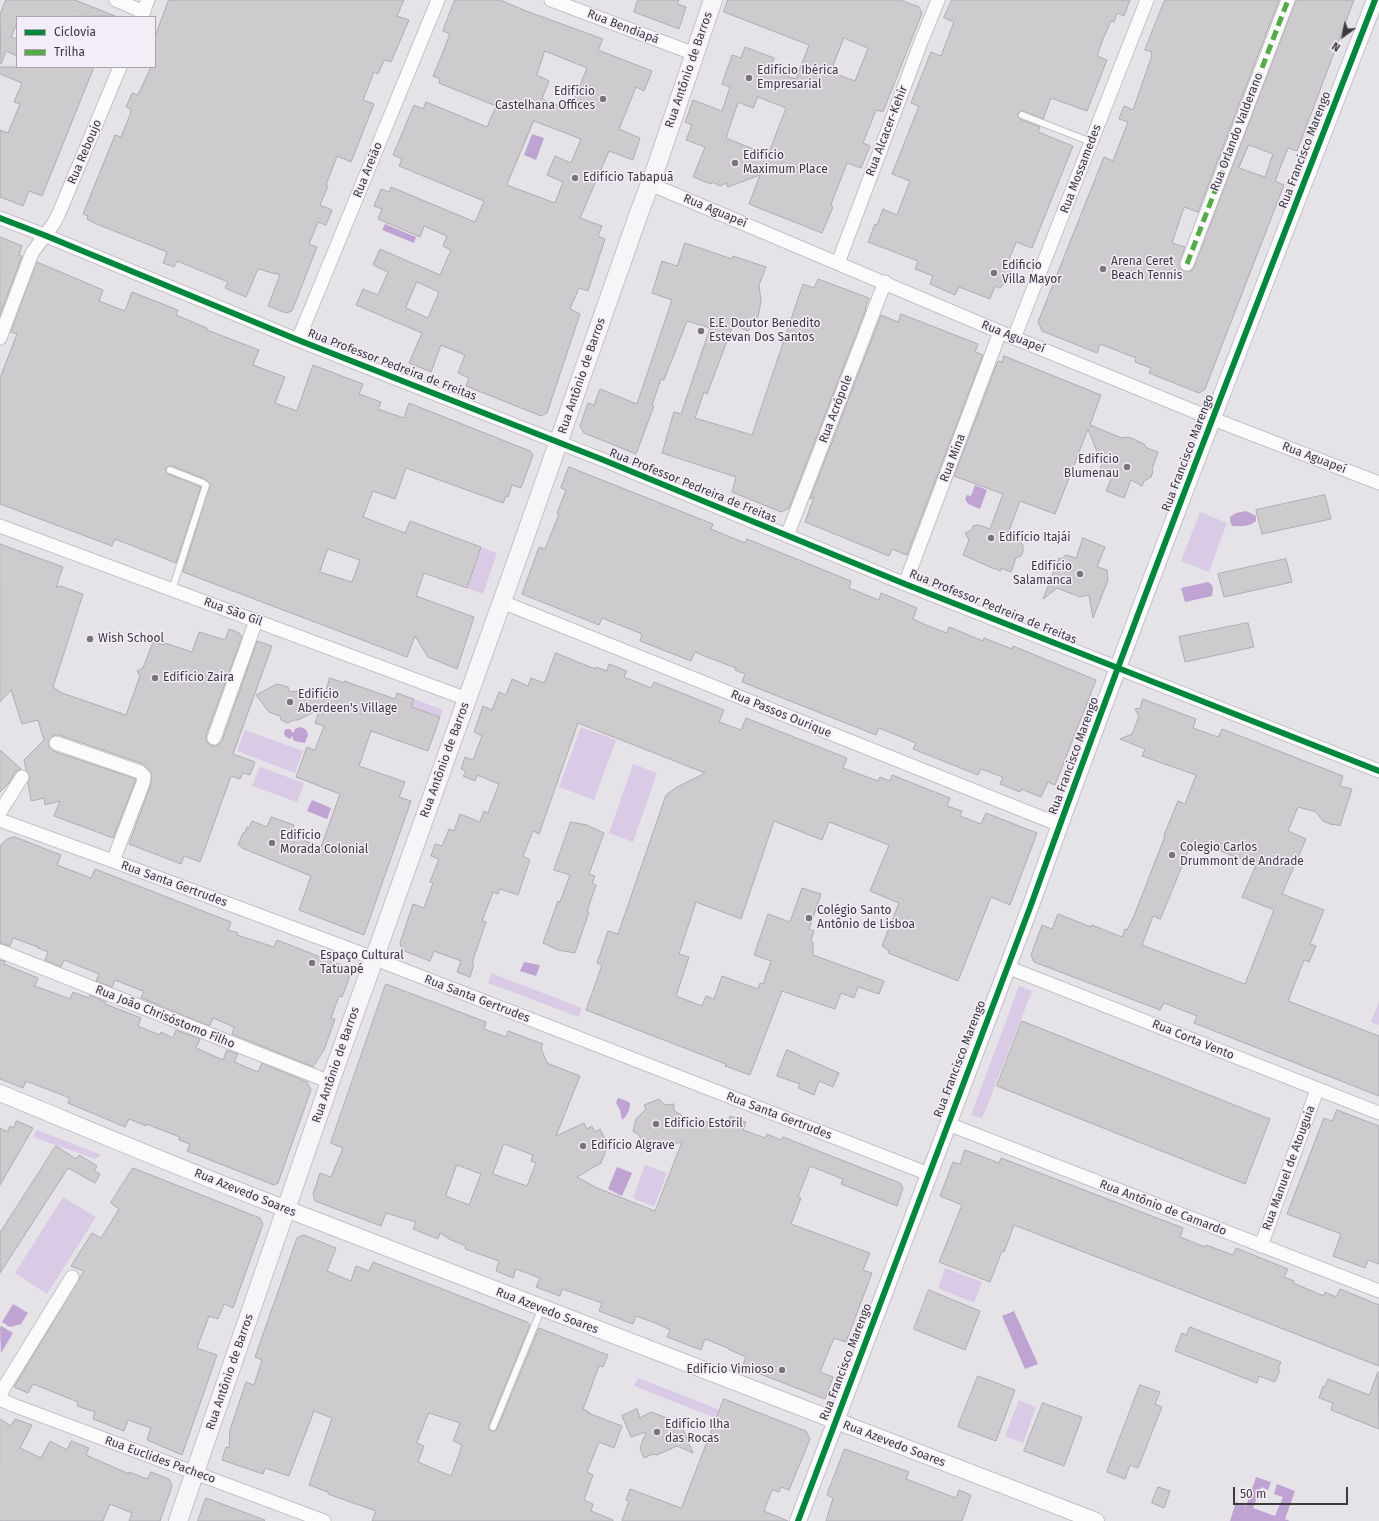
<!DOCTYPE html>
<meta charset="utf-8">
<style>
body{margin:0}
#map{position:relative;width:1379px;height:1521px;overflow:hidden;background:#e6e3e8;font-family:"Fira Sans",sans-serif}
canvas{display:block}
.legend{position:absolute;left:16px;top:16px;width:140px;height:52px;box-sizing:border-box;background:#f3edf8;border:1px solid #aaa5ae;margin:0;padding:5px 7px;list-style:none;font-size:12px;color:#3d3a3f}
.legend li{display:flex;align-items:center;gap:8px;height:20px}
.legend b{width:20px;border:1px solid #aaa5ae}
.north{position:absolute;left:1323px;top:16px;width:40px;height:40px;-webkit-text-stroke:3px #f3edf8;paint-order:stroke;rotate:213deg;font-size:11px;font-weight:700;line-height:16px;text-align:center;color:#3d3a3f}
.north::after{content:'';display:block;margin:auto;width:14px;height:18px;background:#3d3a3f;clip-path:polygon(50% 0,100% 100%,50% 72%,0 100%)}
.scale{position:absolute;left:1233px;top:1487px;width:115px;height:18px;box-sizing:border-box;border:2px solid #3d3a3f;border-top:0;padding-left:5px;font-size:12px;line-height:14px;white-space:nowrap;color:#3d3a3f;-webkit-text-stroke:3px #f3edf8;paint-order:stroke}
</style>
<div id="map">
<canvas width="1379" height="1521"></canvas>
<ul class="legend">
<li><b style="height:5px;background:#00873e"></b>Ciclovia</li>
<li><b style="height:5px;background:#55ac46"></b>Trilha</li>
</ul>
<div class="north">N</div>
<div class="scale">50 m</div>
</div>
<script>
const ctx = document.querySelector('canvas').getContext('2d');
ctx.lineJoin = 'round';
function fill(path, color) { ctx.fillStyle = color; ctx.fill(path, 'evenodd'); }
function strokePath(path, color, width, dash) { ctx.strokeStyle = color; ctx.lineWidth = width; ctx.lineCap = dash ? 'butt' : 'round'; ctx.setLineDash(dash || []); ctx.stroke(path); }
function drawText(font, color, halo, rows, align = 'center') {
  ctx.font = font + ' "Fira Sans",sans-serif'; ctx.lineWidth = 3; ctx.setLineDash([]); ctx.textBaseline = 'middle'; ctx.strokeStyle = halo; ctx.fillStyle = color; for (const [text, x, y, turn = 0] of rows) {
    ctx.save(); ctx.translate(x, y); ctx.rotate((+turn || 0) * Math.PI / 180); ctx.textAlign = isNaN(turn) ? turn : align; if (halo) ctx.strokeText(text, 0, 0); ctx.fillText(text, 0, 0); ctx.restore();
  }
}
const green = new Path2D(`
 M1200,512L1227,523L1209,572L1181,561Z
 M481,547L497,553L483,594L467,588Z
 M414,699L443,710L440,717L411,707Z
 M581,727L616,740L594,800L559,787Z
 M245,730L303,751L295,773L237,751Z
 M633,764L657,773L633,842L609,833Z
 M260,767L304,783L297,802L252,786Z
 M491,973L582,1008L579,1017L488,983Z
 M1019,986L1032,991L982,1119L971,1115Z
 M1379,1001V1025L1371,1022Z
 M37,1130L94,1152L101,1155L95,1159L33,1137Z
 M645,1165L667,1173L654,1207L633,1198Z
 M63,1197L96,1217L47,1294L15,1273Z
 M945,1268L982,1282L974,1303L938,1288Z
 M638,1378L720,1410L716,1418L634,1386Z
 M1019,1400L1036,1407L1023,1443L1005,1436Z`);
const water = new Path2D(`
 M532,134L544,138L536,160L524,155Z
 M385,224L416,237L414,243L382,230Z
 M975,485L987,490L980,509L968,504L965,499L967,495L971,496Z
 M1246,511L1256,516V521C1251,526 1239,527 1232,526L1230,521V517L1236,513Z
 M1208,582L1212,585L1213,589L1212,596L1185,602L1181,588Z
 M300,727C305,728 307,730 308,735L305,743L294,741L292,736L290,739L285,736L284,732L286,729H290L293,733L295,729Z
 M312,800L331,808L327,819L307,811Z
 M524,962L540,965L536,976L520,971Z
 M618,1098L627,1101L630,1103C630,1110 627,1116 622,1120L620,1110L616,1103Z
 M617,1167L632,1173L622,1196L608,1189Z
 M13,1304L28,1313L21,1324L10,1327L2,1322Z
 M1014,1311L1038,1364L1025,1369L1002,1316Z
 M1,1326L13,1333L1,1353L0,1328Z
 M1256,1477L1271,1482L1268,1490L1261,1487L1253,1508L1275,1516L1283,1497L1274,1494L1277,1484L1295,1491L1285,1519L1290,1521H1230L1236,1502L1246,1506Z`);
const building = new Path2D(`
 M6,0H75L115,16L17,17V23L11,37L17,39V56L6,51L1,64L0,15Z
 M169,0H404L397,16L409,20L391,62L384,60L378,74L374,72L363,100L374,104L351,162L337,156L326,185L328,186L320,205L332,210L326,225L318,222L309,244L317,247L292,311L286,313L268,306L280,275L258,269L246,297L225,288L228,282L177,261L174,267L163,263L167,252L94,223L87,219L88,216L83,214L115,135L121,137L131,112L130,111L131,109L126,107L132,93L138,95L151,67H155V37Z
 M455,0H500L526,11L603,39L598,50L652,71L644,91L636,87L619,129L640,138L633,160L609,151L580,218L602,226L598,236L605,239L588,291L579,288L570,309L580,314L547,413L541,416L466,386L469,378L458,373L465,355L441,345L431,372L409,363L422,333L356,305L363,289L378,295L388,272L373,265L380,249L440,275L451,250L443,246L447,236L424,226L420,237L378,219L382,209L374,206L381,189L389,192L391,187L475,222L484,201L399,166L402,159L393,155L414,105L423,109L426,102L487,127L496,106L439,83L440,79L433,76L439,62L450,34L443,31ZM545,51L587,68L570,110L542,99L549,81L537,75ZM534,121L581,139L571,163L555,156L547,175L563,182L555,203L507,185ZM417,282L439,292L428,318L406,308Z
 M638,0H679L677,4L686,7L679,29L634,12Z
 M728,0H900L919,7L922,13L883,112L876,110L863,143L870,146L861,168L847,163L832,202L831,206L833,207L822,233L749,204L760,175L728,187L726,183L720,186L712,182L711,184L693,177L705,147L686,140L692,125L685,122L693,100L722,111L730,87L722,84L732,55L741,58L745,47L774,58L770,70L796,79L809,45L724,12ZM844,38L868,48L855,81L831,72ZM758,97L786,108L768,155L726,138L738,102L753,108Z
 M952,0H1130L1124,16L1117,13L1114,22L1111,21L1103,39L1097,56L1107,60L1087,111L1051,98L1043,119L1023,111L1018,113V116L1020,119L1040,127L1038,132L1073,146L1032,248L1016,242L1009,260L1011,269L1007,281L1000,288L995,286L990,299L959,287L955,295L930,284L933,276L915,269L918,261L868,242L875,224L877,225L883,209L897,215L910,181L892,174L919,106L911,103L931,52L941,56L954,22L944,18Z
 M1165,0H1279L1198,212L1184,207L1172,243L1185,247L1179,265L1181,269L1188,272L1192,270L1194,267L1296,0H1354L1297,151L1288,148L1275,181L1284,185L1205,389L1199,393L1149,373L1151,368L1135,362L1136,358L1100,344L1097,353L1042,331L1038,322L1104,157L1113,161L1128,122L1119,119L1124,106L1133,110L1152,55H1151L1152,52L1145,50ZM1249,145L1273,154L1265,177L1239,168Z
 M0,67H94L42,196L29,191L23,206L0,197V130L8,133L20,104L14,102L22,83L0,74Z
 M0,237L22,246L19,255L22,256L0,315Z
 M685,243L732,259L733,256L766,267L759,285L761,301L758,317L748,331L733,325L707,394L704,392L695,418L752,435L803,284L814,288L818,279L869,298L865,309H866L789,508L781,512L732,492L736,477L662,453L674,412L681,414L710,328L687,321L664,380L661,379L652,405L654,406L636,454L584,433L581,428L580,426L588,403L594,405L600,389L637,404L672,300L652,293L662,261L677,266Z
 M37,262L103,290L99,301L125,311L132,292L178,310L176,315L207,328V330L259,350L253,365L285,377L275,403L297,411L313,365L363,384L359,394L381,402L378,409L404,418L409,403L530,451L533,455L521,488L512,485L508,497L506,496L503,503L406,468L395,499L373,491L363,517L405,533L410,521L481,547L467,588L424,573L416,596L474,617L457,669L428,657L415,636L407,657L183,572L210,484L205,479L172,466H169L166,468V471L168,474L201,487L176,563L115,539L112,546L0,504V378L17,334L11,332ZM328,549L360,560L352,582L320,572Z
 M901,314L978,344L975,352L983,355L907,555L892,549L889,556L805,522L814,497L810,499L881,315L898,322Z
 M1004,356L1101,395L1090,425L1122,438L1127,437L1131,438L1144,444L1147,448L1158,452L1152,469L1153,471L1151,477L1144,481L1142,486L1131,480L1124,498L1106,491L1113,474L1100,469L1102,464L1088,429L1055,514L1020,501L1007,536L1020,540L1023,546V552L1021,556L1016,558L1011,572L1001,568V571L990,567L963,555L969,540L965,533L972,530L973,526L978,525L990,529L1003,494L954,476L998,361L1002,362Z
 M569,467L713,524L711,529L745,543L747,539L851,581L849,588L879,600L881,593L917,608L913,619L926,625L947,633L949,627L983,641L984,638L1012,649L1013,646L1096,680L1055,785L1048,782L1041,797L1021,789L1020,792L1000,784L1003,777L981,769L978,775L913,749L916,743L879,728L876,735L742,682L745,674L735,670L736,668L712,659L695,652L691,661L640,641L642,634L602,618L599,625L522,594L539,547L545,549L559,514L557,513L566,490L561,488Z
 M1325,495L1331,519L1262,534L1256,510Z
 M1083,538L1105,547L1097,567L1107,570L1108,580L1093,618L1089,595L1080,597L1057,588L1043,599L1059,558L1061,559L1066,555L1076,558Z
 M0,544L63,567L56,587L60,586L83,594L53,687L62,693L126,715L140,676L137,671L143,668L153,642L164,645L165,643L192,652L199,632L225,640L229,629L239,633L242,637L206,735V740L208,743L212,746H216L222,741L257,641L272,646L233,754L255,762L250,775L243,773L240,779L231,776L200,862L184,856L181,864L129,844L151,784V773L143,764L59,735H54L49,740L48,745L53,751L136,779L113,838L54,816L60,801L45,805L44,798L31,801L28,782L30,777L26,770L24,760L44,740L38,720L22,724L11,690L0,702Z
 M1286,559L1292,582L1224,597L1218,574Z
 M1248,623L1254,647L1185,662L1179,637Z
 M556,653L595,669L596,667L607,671L609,664L627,671L624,677L651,688L654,682L724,710L719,722L741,730L746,718L847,758L843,768L878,781L880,777L890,781L892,775L950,798L947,806L962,811L960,816L981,824L986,813L1037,833L1010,905L991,897L958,981L888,953L889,951L882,946L899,903L870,891L889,845L829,822L822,840L774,821L741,919L696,902L679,954L689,957L676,996L702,1006L706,996L714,999L722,976L758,989L760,983L763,984L771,961L754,955L768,914L790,922L802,888L821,894L809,929L814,931L811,940L813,943V955L884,981L879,994L858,987L854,998L841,993L835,1009L782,991L750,1075L725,1066L726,1064L586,1010L602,965L597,963L608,931L618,934L666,795L677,787L705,773L578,723L539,834L533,831L523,856L530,860L518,895L500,889L498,894L493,892L482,921L486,922L472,963L474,964L470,977L457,972L461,961L434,951L430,961L402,950L400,943L413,904L424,908L433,883L430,882L439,859L431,856L435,844L442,846L449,829L454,831L460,814L480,822L484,811L488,813L499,784L477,775L475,781L463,776L466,771L461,769L465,757L473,760L482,736L474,732L483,706L492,710L499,692L506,695L512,679L528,686L531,678L544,683Z
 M330,678L344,683V681L395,699L397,693L414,699L411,707L440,717L428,751L371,731L359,766L405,782L399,797L411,801L364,935L299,910L311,876L242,848V847L238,845L243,833H245L247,827L249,828L252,821L267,827L271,817L294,825L290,835L321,847L340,794L296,777L307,747L315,750L324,726L315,723L320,709L298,720H294L288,723L281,720L280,716L269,712L256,695L277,684L288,687L290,692L298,691L304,693L313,690L324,696Z
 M1143,699L1196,719L1193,728L1218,737L1222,729L1343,776L1340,786L1352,789L1340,826L1334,824L1333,825L1323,821L1316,812L1298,807L1288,831L1306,839L1282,894L1324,910L1310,944L1316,946L1309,962L1304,960L1288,1001L1379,1036V1096L1194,1023L1197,1016L1164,1003L1160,1010L1034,962L1031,955L1042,925L1052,929L1058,914L1091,927L1092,925L1122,937L1125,929L1127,930L1134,916L1165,836L1164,835L1178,801L1185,804L1196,775L1142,756L1145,749L1120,739L1132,734L1139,716L1135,709L1140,708ZM1193,840L1256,865L1242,897L1274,910L1245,984L1142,945L1153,916L1160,919Z
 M0,750L21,769L15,772L9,783L0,792Z
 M571,822L587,825L604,833L589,874L595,876L592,883L596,885L587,911L589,912L575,953L558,950L543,943L558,901L560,902L570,875L554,870Z
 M15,837L61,855L57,865L91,878L95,869L231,922L228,930L238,933L237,935L274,947L277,940L346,967L350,976L342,997L339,996L331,1018L335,1019L324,1050L313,1067L234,1035L232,1034L234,1027L213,1018L210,1025H207L141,998L144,991L140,990L115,980L112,987L96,981L99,974L64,960L61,967L45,960L48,952L38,948V947L13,938L10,946L0,943V846L7,839Z
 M0,960L5,961L4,964L38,978L35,986L70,999L73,992L89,998L90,995L106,1002L105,1004L141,1018L138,1026L160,1035L161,1032L173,1038L176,1030L200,1039L196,1048L223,1060L227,1050L238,1054L234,1062L258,1072L262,1063L307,1082L311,1090L278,1183L274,1185L187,1151L190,1144L179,1140L180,1137L146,1124V1126L129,1119L125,1127L68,1103L70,1098L26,1081L23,1088L0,1079Z
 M386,984L486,1022L484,1029L506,1037L508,1031L543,1044L541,1048L547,1063L580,1076L556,1136L584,1123L587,1129L592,1126L595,1132L600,1129L606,1141L605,1146L606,1150L601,1163L577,1177L597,1188L655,1211L682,1142L657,1148L640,1141V1136L633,1131L636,1119L646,1109L644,1105L659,1099L665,1105L674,1104V1111L680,1114L693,1126L696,1118L726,1128L730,1116L746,1122L743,1130L765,1138L767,1134L781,1140L783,1137L900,1183L903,1188L897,1206L841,1184L843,1179L810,1166L798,1197L801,1198L791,1224L870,1253L863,1270L872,1273L846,1342L834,1338L820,1372L833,1377L825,1399L742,1367L746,1357L728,1349V1348L705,1339L701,1350L667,1337L670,1330L658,1324L636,1316L633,1324L599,1311L602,1303L562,1289L560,1296L536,1287L540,1278L516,1269L513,1278L496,1271L499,1261L465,1249L466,1246L451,1240L440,1233L438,1239L413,1229L416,1222L386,1213L381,1226L315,1201L313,1194L320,1173L331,1177L343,1148L331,1143ZM504,1144L533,1155L531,1161L536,1163L527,1186L493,1174ZM457,1165L481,1174L469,1205L446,1196Z
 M1022,1021L1270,1119L1245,1184L997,1086Z
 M787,1050L839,1073L833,1087L819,1081L814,1095L798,1088L800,1084L777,1076Z
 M1337,1110L1379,1126V1264L1368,1260L1365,1268L1333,1256L1341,1234L1287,1214L1324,1118L1332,1121Z
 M17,1121L33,1128L0,1185V1128L7,1132L10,1126L13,1128Z
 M56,1146L76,1159L79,1155L97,1166L94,1171L100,1174L95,1183L68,1168L0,1273V1233Z
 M965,1150L999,1163L1001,1158L1183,1228L1180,1237L1205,1247L1206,1245L1233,1255L1236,1248L1288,1269L1284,1277L1294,1281L1293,1283L1324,1296L1325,1292L1336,1297L1340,1289L1379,1305V1366L1014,1225L1004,1252L1002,1251L990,1282L939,1262L962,1205L940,1196L953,1162L960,1164Z
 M133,1168L260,1218L263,1224L233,1308L224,1304L218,1319L209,1316L197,1348L217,1355L182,1455L147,1440L151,1428L128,1420L124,1431L93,1419L95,1412L77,1406L78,1402L33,1384L28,1393L14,1387L84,1271L71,1266L92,1233L101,1238L119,1209L111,1203Z
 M304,1235L336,1248L327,1271L351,1281L356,1266L369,1271L373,1262L527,1322L530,1325L489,1425V1429L492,1431H495L497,1429L539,1328L608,1355L603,1367L599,1366L583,1409L589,1412L588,1413L622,1426L614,1448L599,1442L587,1472L593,1475L584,1500L593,1504L591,1511L613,1520V1521H372L376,1511L328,1494V1492L309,1485L332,1418L314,1411L289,1476L265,1468L263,1474L222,1460L226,1447L229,1448L230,1430L246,1382L254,1385L262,1360L255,1357L297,1238ZM429,1413L460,1423L453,1441L462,1445L460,1449H461L451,1476L418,1462L424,1446L417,1443Z
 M929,1290L980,1311L965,1350L914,1329Z
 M1190,1327L1281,1362L1278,1369L1280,1370L1275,1382L1259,1376L1257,1383L1175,1351L1182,1333L1186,1335Z
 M1378,1372L1379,1429L1331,1410L1333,1403L1319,1398L1323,1386L1325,1387L1328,1379L1369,1395Z
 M978,1376L1015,1390L996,1441L958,1427Z
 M1140,1385L1160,1392L1155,1404L1162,1407L1138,1468L1130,1465L1125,1479L1107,1472Z
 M724,1399L806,1431L810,1439L789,1490L781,1487L779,1492L772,1490L764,1511L788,1521H622L629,1501L626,1500L630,1489L681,1508Z
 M1043,1403L1082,1417L1064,1466L1024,1451Z
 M637,1409L640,1418L651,1412L670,1419L674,1430L682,1427L693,1453L677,1446L657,1455L653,1454L644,1458L640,1448L646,1432L631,1437L622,1416Z
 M0,1419L11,1426L15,1419L32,1425L20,1448L41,1458L50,1441L67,1450L71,1441L89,1448L86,1455L129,1474V1472L147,1479L151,1472L169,1479L172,1486L160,1521H129L132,1513L110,1504L103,1521H0Z
 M845,1449L909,1472L906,1479L956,1498L959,1490L971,1495L962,1521H826L833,1498L827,1495Z
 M1158,1487L1170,1491L1164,1508L1152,1503Z
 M206,1498L265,1520L264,1521H198Z`);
const service = new Path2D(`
 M1022,115L1091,142
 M170,470L203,483L206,485L172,590
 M493,1427L541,1310`);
const minor = new Path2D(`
 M116,0L144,12
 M551,0L695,54
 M141,17L148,0
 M650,184L1000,332L1213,419L1379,483
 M0,218L44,235L298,340L601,459L905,584L1379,771
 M838,263L921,42L938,0
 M1187,264L1288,0
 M0,338L32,253L54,223L59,213L120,67
 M1014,338L1147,0
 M298,340L438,0
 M0,526L467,699
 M787,536L885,282
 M905,584L1000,332
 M502,602L1060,825
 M214,738L256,621
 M56,743L140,772L144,776L143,783L113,861
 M0,812L22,777
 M0,820L113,861L347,948L929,1174
 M0,951L330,1082
 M1007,967L1379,1113
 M948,1124L1379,1291
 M1261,1246L1317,1090
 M0,1394L72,1277
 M0,1395L4,1401L13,1405L324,1521`);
const tertiary = new Path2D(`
 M0,1093C88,1129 175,1166 263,1200C540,1309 818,1415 1096,1521
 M798,1521L1031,905C1140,601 1258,301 1375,0`);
const secondary = new Path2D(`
 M178,1521L330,1082L519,554L639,213L657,165L713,0`);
const quiet = new Path2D(`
 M1187,264L1288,0`);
const cycleway = new Path2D(`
 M0,218L44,235L298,340L601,459L905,584L1379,771
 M798,1521L1031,905C1140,601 1258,301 1375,0`);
const markers = [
 [749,78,4,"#78757a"],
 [603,99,4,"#78757a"],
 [735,163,4,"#78757a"],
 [575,178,4,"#78757a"],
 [1103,269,4,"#78757a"],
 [994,273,4,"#78757a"],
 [701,331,4,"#78757a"],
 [1127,467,4,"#78757a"],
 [991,538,4,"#78757a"],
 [1080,574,4,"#78757a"],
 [90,639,4,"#78757a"],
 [155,678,4,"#78757a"],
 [290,702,4,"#78757a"],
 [272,843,4,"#78757a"],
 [1172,855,4,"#78757a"],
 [809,918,4,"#78757a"],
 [312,963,4,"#78757a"],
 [656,1124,4,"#78757a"],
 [583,1146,4,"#78757a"],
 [782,1370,4,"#78757a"],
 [657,1432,4,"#78757a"]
];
const streetNames = [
 ["Rua Bendiapá",623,27,21],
 ["Rua Antônio de Barros",689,70,-71],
 ["Rua Alcacer-Kehir",887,131,-69],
 ["Rua Orlando Valderano",1237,132,-69],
 ["Rua Francisco Marengo",1305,150,-69],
 ["Rua Reboujo",85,152,-67],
 ["Rua Mossamedes",1081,169,-69],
 ["Rua Areião",368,170,-68],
 ["Rua Aguapeí",715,211,23],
 ["Rua Aguapeí",1013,337,22],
 ["Rua Professor Pedreira de Freitas",392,365,21],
 ["Rua Antônio de Barros",582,376,-71],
 ["Rua Acrópole",836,409,-69],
 ["Rua Francisco Marengo",1188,453,-69],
 ["Rua Mina",953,458,-69],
 ["Rua Aguapeí",1314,458,21],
 ["Rua Professor Pedreira de Freitas",693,486,22],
 ["Rua Professor Pedreira de Freitas",993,607,22],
 ["Rua São Gil",233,612,20],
 ["Rua Passos Ourique",781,714,22],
 ["Rua Francisco Marengo",1074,756,-70],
 ["Rua Antônio de Barros",445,760,-70],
 ["Rua Santa Gertrudes",174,884,20],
 ["Rua Santa Gertrudes",477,999,21],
 ["Rua João Chrisóstomo Filho",165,1017,22],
 ["Rua Corta Vento",1193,1040,22],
 ["Rua Francisco Marengo",960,1059,-69],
 ["Rua Antônio de Barros",336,1065,-71],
 ["Rua Santa Gertrudes",779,1116,21],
 ["Rua Manuel de Atouguia",1289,1168,-70],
 ["Rua Azevedo Soares",245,1193,22],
 ["Rua Antônio de Camardo",1163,1208,21],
 ["Rua Azevedo Soares",547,1311,21],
 ["Rua Francisco Marengo",846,1362,-69],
 ["Rua Antônio de Barros",230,1372,-71],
 ["Rua Azevedo Soares",894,1444,21],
 ["Rua Euclides Pacheco",160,1460,20]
];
const poiNames = [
 ["Edifício Ibérica",757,71],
 ["Empresarial",757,85],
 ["Edifício",595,92,"right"],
 ["Castelhana Offices",595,106,"right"],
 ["Edifício",743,156],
 ["Maximum Place",743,170],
 ["Edifício Tabapuã",583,178],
 ["Arena Ceret",1111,262],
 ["Beach Tennis",1111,276],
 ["Edificio",1002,266],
 ["Villa Mayor",1002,280],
 ["E.E. Doutor Benedito",709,324],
 ["Estevan Dos Santos",709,338],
 ["Edifício",1119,460,"right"],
 ["Blumenau",1119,474,"right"],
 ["Edifício Itajái",999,538],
 ["Edifício",1072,567,"right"],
 ["Salamanca",1072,581,"right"],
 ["Wish School",98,639],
 ["Edifício Zaira",163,678],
 ["Edifício",298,695],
 ["Aberdeen's Village",298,709],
 ["Edifício",280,836],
 ["Morada Colonial",280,850],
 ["Colegio Carlos",1180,848],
 ["Drummont de Andrade",1180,862],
 ["Colégio Santo",817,911],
 ["Antônio de Lisboa",817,925],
 ["Espaço Cultural",320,956],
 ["Tatuapé",320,970],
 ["Edifício Estoril",664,1124],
 ["Edifício Algrave",591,1146],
 ["Edifício Vimioso",774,1370,"right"],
 ["Edifício Ilha",665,1425],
 ["das Rocas",665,1439]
];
fill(green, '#d9cae5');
fill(water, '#bea3d3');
fill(building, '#cecbcf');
strokePath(building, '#aeacb0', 1);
strokePath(service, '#c3c1c5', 8);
strokePath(minor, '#c3c1c5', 15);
strokePath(tertiary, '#c3c1c5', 18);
strokePath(secondary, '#c3c1c5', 20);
strokePath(service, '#fbfbfc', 6);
strokePath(minor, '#fbfbfc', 13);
strokePath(tertiary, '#fbfbfc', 16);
strokePath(secondary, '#f7f5f8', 18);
strokePath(quiet, '#55ac46', 5, [10, 5]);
strokePath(cycleway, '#00873e', 6);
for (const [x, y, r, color] of markers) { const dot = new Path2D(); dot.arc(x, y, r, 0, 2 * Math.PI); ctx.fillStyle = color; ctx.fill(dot); strokePath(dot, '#f3edf8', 1.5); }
drawText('12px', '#3d3a3f', '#f3edf8', streetNames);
drawText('12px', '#3d3a3f', '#f3edf8', poiNames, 'left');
</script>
